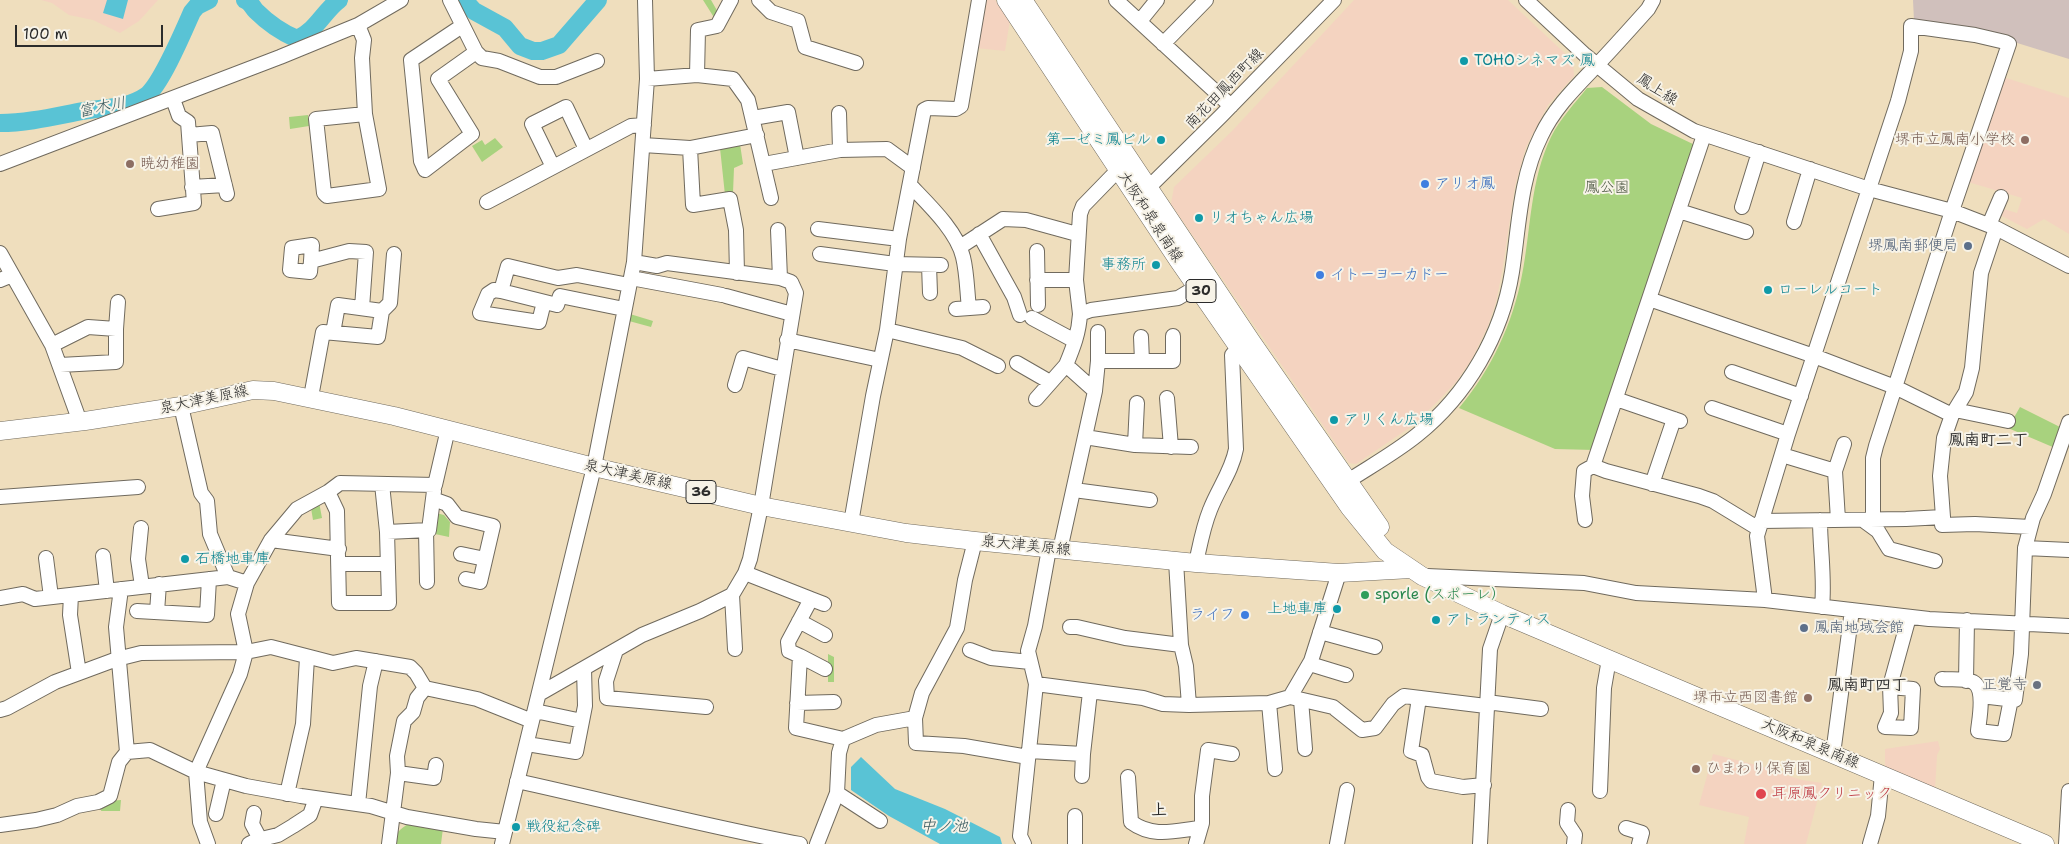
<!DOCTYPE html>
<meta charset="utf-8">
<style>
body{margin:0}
#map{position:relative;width:2069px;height:844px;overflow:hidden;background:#efdebd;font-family:"Shantell Sans",sans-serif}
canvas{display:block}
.scale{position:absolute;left:15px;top:25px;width:148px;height:22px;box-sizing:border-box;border:2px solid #2b2b2b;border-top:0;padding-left:6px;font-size:15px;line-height:18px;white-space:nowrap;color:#2b2b2b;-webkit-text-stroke:4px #f7f3e8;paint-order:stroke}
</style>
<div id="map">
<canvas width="2069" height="844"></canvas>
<div class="scale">100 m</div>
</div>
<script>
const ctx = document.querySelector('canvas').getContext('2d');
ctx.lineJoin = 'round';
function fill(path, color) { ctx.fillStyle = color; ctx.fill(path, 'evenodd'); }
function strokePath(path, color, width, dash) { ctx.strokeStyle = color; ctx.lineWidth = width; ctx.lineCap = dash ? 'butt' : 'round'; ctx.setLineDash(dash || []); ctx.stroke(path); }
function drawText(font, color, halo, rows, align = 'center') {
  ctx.font = font + ' "Shantell Sans","Klee One",sans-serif'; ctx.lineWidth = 4; ctx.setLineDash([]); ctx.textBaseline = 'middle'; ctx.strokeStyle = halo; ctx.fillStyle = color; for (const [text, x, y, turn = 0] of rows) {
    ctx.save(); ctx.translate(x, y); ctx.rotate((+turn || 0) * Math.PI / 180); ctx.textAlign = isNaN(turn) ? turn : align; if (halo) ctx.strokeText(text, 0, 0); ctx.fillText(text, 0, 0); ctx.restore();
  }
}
const built = new Path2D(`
 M41,0H158L139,21L120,33L93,20L69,15L52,3Z
 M982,0H995L1010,20L1005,51L976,48Z
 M1354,0H1508L1573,61L1574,76L1548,105L1526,147L1515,186L1502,272L1496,302L1488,326L1472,359L1456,382L1437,402L1412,426L1356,464L1349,463L1171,204L1174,187L1232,131Z
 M2003,77L2069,98V234L2044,219L2027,229L1998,214L2000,208L2017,213L2022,198L1968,182Z
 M1938,741L1940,749L1937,755L1935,789L1885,769V749Z
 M1713,754L1780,771L1786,775L1802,780L1822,783L1806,844H1744L1749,817L1699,805Z`);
const industrial = new Path2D(`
 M1913,0H2069V59L2001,38L1914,21Z`);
const green = new Path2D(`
 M703,0H711L719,14L715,19Z
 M1602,87L1651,124L1695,145L1594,450L1555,449L1459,408C1491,370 1513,323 1522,275C1531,228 1530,181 1551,137C1560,119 1575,103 1587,88Z
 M308,115L309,126L290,129L289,117Z
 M495,138L503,147L482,162L472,146L482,140L485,145Z
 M740,144L743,164L734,168L733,193L725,195L720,148Z
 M630,314L653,321L651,327L629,321Z
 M2020,407L2062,428L2055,448L2008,428Z
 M319,502L322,518L313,520L311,508Z
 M436,513L444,515L450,522L449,537L435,534Z
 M828,654L834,657V682H828V675L823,672L828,666Z
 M121,800L120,811H101L102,805L109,801Z
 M409,824L443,828L441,844H393C395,834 400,828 409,824Z`);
const water = new Path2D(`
 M107,0H128L123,19L103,13Z
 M861,757L895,789L945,809L1000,837L1002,844H940L889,816L851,790V767Z`);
const river = new Path2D(`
 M245,0C251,2 252,7 256,11C267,22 283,33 297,39C316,31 324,11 339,0
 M464,0L474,11L505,28L520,46L533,51H542L559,45L598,0
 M0,123C28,123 56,116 83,111C105,107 127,109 146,96C161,85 184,30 192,12L197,6L209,0`);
const minor = new Path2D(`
 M450,0L476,52L482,58L499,61L540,77H556L597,61
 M759,0L771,12L798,21L805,47L856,63
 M1116,0L1231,106
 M1526,0L1585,55L1638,99L1694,131L1869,189L1952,211L1996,228L2069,266
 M1140,21L1157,0
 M358,25L364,40L362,58L365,114L379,189L327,196L324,193L316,119L365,114
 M462,26L411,60L421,161L425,170L472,134L438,79L476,52
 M1163,44L1206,0
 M697,75L698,30L717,26L731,0
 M647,79L697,75L733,79L748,100L771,198
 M839,113L840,150
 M753,118L788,112L797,158
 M189,135L212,133L227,194
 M643,145L690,148L757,135
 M690,148L693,205L730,199L736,230L737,273
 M0,164L280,57L358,25L401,0
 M764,164L840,150L887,149L913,168
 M553,167L532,124L566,107L586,149
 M910,185C928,204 957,231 963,257C967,273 967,291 969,308
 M192,187L225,185
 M1143,193L1221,116L1334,0
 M487,202L631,126L644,125
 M1742,207L1759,152
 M158,209L194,203L188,122L179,116L173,99
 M1679,211L1746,232
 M1794,222L1810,169
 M1989,225L2001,197
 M818,229L899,239
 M778,230L780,278
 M979,234L1014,297L1020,315
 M963,245L1003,219L1026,220L1077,234
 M1037,251L1038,305
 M0,253L52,345L80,422
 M820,254L895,264L941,265
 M311,261L312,245L292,248L290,270L310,272L311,261L349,251L366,252L362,308
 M929,265L930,293
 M631,278L722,295
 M0,280L12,275
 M1037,280H1076
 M501,291L557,305L560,296L624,309
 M726,296L792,314
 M1649,299L1814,356L1895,387L1952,415
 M544,302L539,322L480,313L488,294L494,290L501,291L508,266L558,278L577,275L629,285
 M956,309L983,307
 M1080,314L1076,280L1080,214L1083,206L1119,169
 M1032,318L1075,341
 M887,330L962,348L998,366
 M333,333L338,305L382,311
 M1141,337L1142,361
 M787,340L880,360
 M52,345L88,327L116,329
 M1098,361H1173V336
 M1017,363L1050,382
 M60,365L116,362V329L118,302
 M1732,372L1801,396
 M735,385L743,358L782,369
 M1095,391L1098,361V332
 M311,397L323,332L378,337L382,311L390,303L394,254
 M1167,398L1171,447
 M1036,399L1066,365
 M1616,399L1680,421
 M181,406L201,493L207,501L210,534L228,577
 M1712,408L1788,434
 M1955,410L2008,421
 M1085,437L1135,445L1191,447
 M1135,445L1137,403
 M1782,455L1835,471
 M1593,466L1606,471L1699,496L1713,501L1759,529
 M1348,481C1371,466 1396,452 1417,435C1467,395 1502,335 1512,272C1519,226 1520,178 1541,136C1554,108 1576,87 1597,65C1614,47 1631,28 1648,9L1653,0
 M1652,484L1674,419
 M1074,490L1150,500
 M328,492L337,511L339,603H389L387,532L382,484
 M0,497L138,487
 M433,499L447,504L457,517L493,526L480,582L466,579
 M1585,520L1582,496L1584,471L1593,466L1704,135
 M1820,520C1820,549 1825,578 1822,607
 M1838,520L1835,471L1844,444
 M1863,520L1878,531L1889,549L1935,561
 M1761,521L1906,519L1943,517L1940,476L1944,438L1952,415L1966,392L1972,368L1981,273L1996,228
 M851,523L873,396L887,330L899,239L924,110L928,108L956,109L961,106L979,0
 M1942,525L1975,524L2030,527
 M141,528L138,559L142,586
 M426,530L427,582
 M387,532L429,530L434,491
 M271,540L339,549
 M975,541L965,580L957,628L922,693L915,718L916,743L964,746L1028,757
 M2025,548L2069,550
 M1060,550L1095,391L1066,365C1073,348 1079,333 1080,314L1091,310L1178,298L1198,286
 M461,554L485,559
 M103,556L107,591
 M46,558L51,597
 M1176,561L1181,645L1186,666L1189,705
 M1196,563C1200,545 1203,527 1210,510C1218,489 1232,471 1236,449L1232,355L1239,348
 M339,564H388
 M745,573L811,599L788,642L789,651L800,656L796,728L843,739
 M1427,576L1584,583L1636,593L1765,600L1929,619L2069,626
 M121,589L116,627L127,752
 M71,595L70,615L79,673
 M732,595L735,649
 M0,598L23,594L35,599L228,577L247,583
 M811,599L824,604
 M1765,600L1757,536L1788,434L1898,101L1911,51V26L1975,35L2005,42L2009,44L1952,211L1876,446L1873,458V519
 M137,611L207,615L209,579
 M157,612L159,584
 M799,621L825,635
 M1070,627H1077L1125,638L1181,645
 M1320,632L1375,647
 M616,650L606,681L607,698L706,707
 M970,650L991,658L1030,662
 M800,656L825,669
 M1310,664L1346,675
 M1942,679C1951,680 1965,678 1973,682C1986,689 1979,719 1978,731L2004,734L2011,699
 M1966,681L1967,620
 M1036,684L1143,698L1163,704L1189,705L1269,703L1290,697L1333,707L1362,730L1375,728L1393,704L1404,696L1486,706
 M1890,687L1913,689L1911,728L1885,727L1891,713L1890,686L1909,617
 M539,694L642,635L700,611L732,595L745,573L750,559L761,506L796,293L791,282L780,278L667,263L657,266L634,262
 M1981,696L2015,700L2021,654L2025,548L2033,518L2044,494L2069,422
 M1290,697L1311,661L1339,573
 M1419,698L1411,751L1422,755L1428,777L1431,781L1463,787L1484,785
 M1301,700L1305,749
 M1487,702L1541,709
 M797,703L834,702
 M1269,703L1275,769
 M0,710L7,708L55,682L117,659L141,653L246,652L271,647L333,663L356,658L410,667L416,673L425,688L477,699L532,721
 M535,711L582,721
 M527,744L576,752L585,706L584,669
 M1029,751L1083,754L1082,776
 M1083,754L1090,692
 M1833,754L1852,610
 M398,773L434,778L436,765
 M1128,777L1131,822C1153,838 1174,831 1199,828
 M517,781C612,802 705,826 800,844
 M1600,791L1604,688L1609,659
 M837,793L880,821
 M287,794L303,724L307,658
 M358,804L370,686L376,661
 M1568,810L1567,823L1575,835L1574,844
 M254,813L252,824L260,839
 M216,814L224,780
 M0,825L36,820L57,815L77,806L98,802L110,796L119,762L127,752L150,750L196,772L246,786L301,796L371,806L407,817L476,829L505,832
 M1626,828L1642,833L1639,844
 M208,844L200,822L196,772L240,674L246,652L238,614L247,583L271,540L297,509L328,492L340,483L435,485L448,429
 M249,844L257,840L278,835L293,826L310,815L316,798
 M389,844L398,773L397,756L404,721L413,712L417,698L425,688
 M502,844L594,467L634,262L647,79L645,0
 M817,844L837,793L839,753L843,739L876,725L915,718
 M1024,844L1020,836L1036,684L1028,651L1035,626L1049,549
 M1075,844V816
 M1196,844L1202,823V796L1208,750L1232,754
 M1337,844L1347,790
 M1480,844L1490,649L1502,614
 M1870,844L1878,816L1882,775
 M2066,844L2069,791`);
const major = new Path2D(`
 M1006,0L1178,260L1350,508L1385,551L1422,576L1502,614L2045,844
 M1023,0L1251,341L1380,527
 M0,431L85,421L181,406L253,390L274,391L394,416L594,467L761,506L906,533L975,541L1196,563L1339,573L1411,569`);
const markers = [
 [1464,61,5,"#0f9aa8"],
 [1161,140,5,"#0f9aa8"],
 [2025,140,5,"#8d6e63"],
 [130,164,5,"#8d6e63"],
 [1425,184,5,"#3f7fe0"],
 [1199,218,5,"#0f9aa8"],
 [1968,246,5,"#5c6f8a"],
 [1156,265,5,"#0f9aa8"],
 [1320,275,5,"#3f7fe0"],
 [1768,290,5,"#0f9aa8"],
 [1334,420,5,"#0f9aa8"],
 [185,559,5,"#0f9aa8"],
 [1365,595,5,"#2e9e5b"],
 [1337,609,5,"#0f9aa8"],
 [1245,615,5,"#3f7fe0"],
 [1436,620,5,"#0f9aa8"],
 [1804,628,5,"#5c6f8a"],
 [2037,685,5,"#6b7280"],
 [1808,698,5,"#8d6e63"],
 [1696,769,5,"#8d6e63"],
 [1761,794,6,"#e0444e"],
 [516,827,5,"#0f9aa8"]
];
const shields = [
 [1201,291,30],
 [701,492,30]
];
const shieldNames = [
 ["30",1201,291],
 ["36",701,492]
];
const cultureNames = [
 ["TOHOシネマズ 鳳",1474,61],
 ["第一ゼミ鳳ビル",1151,140,"right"],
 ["リオちゃん広場",1209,218],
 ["事務所",1146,265,"right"],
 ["ローレルコート",1778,290],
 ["アリくん広場",1344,420],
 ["石橋地車庫",195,559],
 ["上地車庫",1327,609,"right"],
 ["アトランティス",1446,620],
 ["戦役紀念碑",526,827]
];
const streetNames = [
 ["南花田鳳西町線",1225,89,-46],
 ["鳳上線",1657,90,33],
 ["大阪和泉泉南線",1150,217,57],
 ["泉大津美原線",204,400,-12],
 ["泉大津美原線",628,475,13],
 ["泉大津美原線",1026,546,6],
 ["大阪和泉泉南線",1810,744,23]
];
const educationNames = [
 ["堺市立鳳南小学校",2015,140],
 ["暁幼稚園",140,164,"left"],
 ["堺市立西図書館",1798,698],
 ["ひまわり保育園",1706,769,"left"]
];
const shopNames = [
 ["アリオ鳳",1435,184],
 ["イトーヨーカドー",1330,275],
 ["ライフ",1235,615,"right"]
];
const parkNames = [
 ["鳳公園",1607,188]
];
const serviceNames = [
 ["堺鳳南郵便局",1958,246],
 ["鳳南地域会館",1814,628,"left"]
];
const leisureNames = [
 ["sporle (スポーレ）",1375,595]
];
const worshipNames = [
 ["正覚寺",2027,685]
];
const healthNames = [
 ["耳原鳳クリニック",1772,794]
];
const waterNames = [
 ["富木川",102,108,-11],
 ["中ノ池",944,827]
];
const neighbourhoodNames = [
 ["鳳南町二丁",1988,441],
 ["鳳南町四丁",1867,686],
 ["上",1159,811]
];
fill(built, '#f4d3c0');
fill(industrial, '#d0c0bc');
fill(green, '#a8d27e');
fill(water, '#59c3d5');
strokePath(river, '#59c3d5', 18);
strokePath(minor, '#706a5e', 16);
strokePath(major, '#706a5e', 19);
strokePath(minor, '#fff', 14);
strokePath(major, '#fff', 18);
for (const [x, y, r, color] of markers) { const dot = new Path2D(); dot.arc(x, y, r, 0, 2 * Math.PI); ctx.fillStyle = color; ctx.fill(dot); strokePath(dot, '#f7f3e8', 2); }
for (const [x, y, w] of shields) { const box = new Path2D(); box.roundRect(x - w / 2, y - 11.5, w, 23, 4); ctx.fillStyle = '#f7f3e8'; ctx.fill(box); strokePath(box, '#2b2b2b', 1); }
drawText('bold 14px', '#2b2b2b', null, shieldNames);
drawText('15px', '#0d838f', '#f7f3e8', cultureNames, 'left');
drawText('15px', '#2b2b2b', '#f7f3e8', streetNames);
drawText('15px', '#785e54', '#f7f3e8', educationNames, 'right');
drawText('15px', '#366cbe', '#f7f3e8', shopNames, 'left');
drawText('15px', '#4a5540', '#f7f3e8', parkNames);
drawText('15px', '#4e5e75', '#f7f3e8', serviceNames, 'right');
drawText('15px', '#27864d', '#f7f3e8', leisureNames, 'left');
drawText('15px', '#5b616d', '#f7f3e8', worshipNames, 'right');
drawText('15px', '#be3a42', '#f7f3e8', healthNames, 'left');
drawText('italic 16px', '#39595e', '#f7f3e8', waterNames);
drawText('bold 16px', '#2b2b2b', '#f7f3e8', neighbourhoodNames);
</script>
